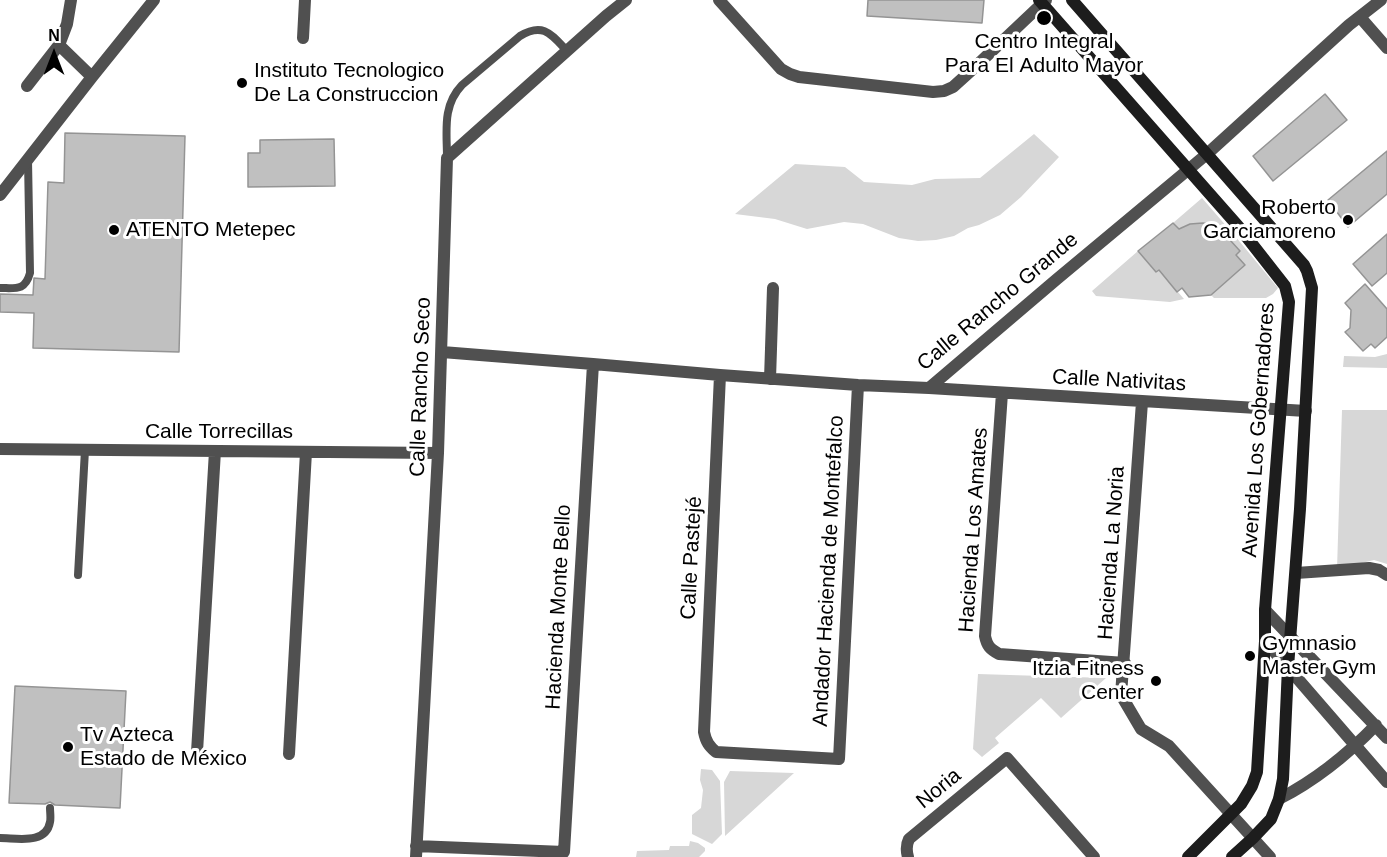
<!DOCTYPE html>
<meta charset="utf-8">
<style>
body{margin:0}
#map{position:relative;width:1387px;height:857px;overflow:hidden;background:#fff;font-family:Arial,sans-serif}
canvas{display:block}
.north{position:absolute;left:24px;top:24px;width:60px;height:60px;-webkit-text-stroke:4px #fff;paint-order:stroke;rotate:0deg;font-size:16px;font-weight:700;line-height:24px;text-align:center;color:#000}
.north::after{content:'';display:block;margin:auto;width:21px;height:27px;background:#000;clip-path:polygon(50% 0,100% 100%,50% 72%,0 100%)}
</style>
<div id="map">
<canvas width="1387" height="857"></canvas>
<div class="north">N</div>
</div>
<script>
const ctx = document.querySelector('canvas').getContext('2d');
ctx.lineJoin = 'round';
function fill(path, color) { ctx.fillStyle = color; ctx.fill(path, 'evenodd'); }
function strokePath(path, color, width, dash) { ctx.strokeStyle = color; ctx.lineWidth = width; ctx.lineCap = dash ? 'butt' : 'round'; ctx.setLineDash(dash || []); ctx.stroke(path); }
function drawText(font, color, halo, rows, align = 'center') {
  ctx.font = font + ' Arial,sans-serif'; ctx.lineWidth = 6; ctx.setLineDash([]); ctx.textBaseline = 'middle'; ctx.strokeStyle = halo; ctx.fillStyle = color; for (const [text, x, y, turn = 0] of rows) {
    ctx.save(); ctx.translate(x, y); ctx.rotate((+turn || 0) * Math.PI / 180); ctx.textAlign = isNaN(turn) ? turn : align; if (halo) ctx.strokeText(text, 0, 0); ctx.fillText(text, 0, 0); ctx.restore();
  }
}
const green = new Path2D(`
 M1034,134L1059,157L1021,197L1000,215L979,225L968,228L954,236L936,240L918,241L899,238L863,224L844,222L807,229L775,219L735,214L795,164L845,167L864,182L912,185L935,179L980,178Z
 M1202,198L1228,228L1225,231C1208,221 1197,221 1179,229L1173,223Z
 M1235,236L1278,288L1273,294L1266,298H1214L1211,295L1245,265L1236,255L1240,251L1230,240Z
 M1138,251L1156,272L1159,270L1184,299L1170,302L1096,296L1092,291Z
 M1387,354V368L1343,367L1344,356L1375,357Z
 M1342,410H1387V564L1374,560L1337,569Z
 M978,674L1106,678L1061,718L1041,698L995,738L999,743L982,757L973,749Z
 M701,769L712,770L720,781L722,834L712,844L692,834V815L701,808L703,790L700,780Z
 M730,771L794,773L725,836L724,782Z
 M690,841L698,843L705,848V851L699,857H636L637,851L669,850L670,846H689Z`);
const building = new Path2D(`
 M868,0H984L982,23L867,16Z
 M1325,94L1347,120L1273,181L1253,156Z
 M65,133L185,136L179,352L33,348L34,313L0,312V294L33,295L34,278L45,279L48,182L64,183Z
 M334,139L335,186L248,187V153H260V140Z
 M1387,151V194L1348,227L1328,200Z
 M1173,223L1179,229L1190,224L1203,223L1215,225L1235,236L1230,240L1240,251L1236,255L1245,265L1211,295L1189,297L1182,288L1177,292L1159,270L1156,272L1138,251Z
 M1387,234V273L1372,286L1353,264Z
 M1365,284L1387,309V337L1375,348L1371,344L1363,351L1345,332L1350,328L1351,310L1345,303Z
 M15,686L126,691L120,808L55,805L50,802L45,804L9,803Z`);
const lane = new Path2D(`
 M447,158C447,131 442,106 462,85L520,36C543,22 551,34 567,51
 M0,288C16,288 25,291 30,273L28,160
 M78,575L85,450
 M0,838C17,838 46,845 50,822C51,818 50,812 50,808`);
const street = new Path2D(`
 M719,0L781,69L790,74L799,77L933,92L944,91L953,87L974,68L1046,0
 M1360,17L1387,48
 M303,38L305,0
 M59,45L92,77
 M27,86L59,45L67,24L71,0
 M0,195L92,77L154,0
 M442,352L593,364L720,375L858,385L929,388L1306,411
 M720,375L704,732C706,742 709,746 716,752L839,759L858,385
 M770,379L773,288
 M929,388L1057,279L1207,154L1349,25L1381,0
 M1002,393L985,636C987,646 990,649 999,654L1125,663
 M1142,402L1121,695L1141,729L1169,746L1270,857
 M0,449L438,453
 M1296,573L1369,568L1379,570L1387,575
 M1265,610L1387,738
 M1265,641L1387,782
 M197,752L215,451
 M289,754L306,452
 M1279,799C1316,780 1347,755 1376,725
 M416,846L564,852L593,364
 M416,857L438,453L447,158L606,16L626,0
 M908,857C906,850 906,845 909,839L1007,758L1094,857`);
const secondary = new Path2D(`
 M1039,0L1238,226L1285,286L1289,302L1265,610V641L1257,772L1252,786L1241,804L1188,857
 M1072,0L1304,265L1307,271L1312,288L1300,509L1288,667L1283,779L1279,799L1271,819L1253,838L1232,857`);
const markers = [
 [1044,18,8,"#000"],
 [242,83,6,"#000"],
 [1348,220,6,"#000"],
 [114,230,6,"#000"],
 [1250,656,6,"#000"],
 [1156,681,6,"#000"],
 [68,747,6,"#000"]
];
const poiNames = [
 ["Centro Integral",1044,42,"center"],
 ["Para El Adulto Mayor",1044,66,"center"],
 ["Instituto Tecnologico",254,71],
 ["De La Construccion",254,95],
 ["Roberto",1336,208,"right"],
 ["Garciamoreno",1336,232,"right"],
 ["ATENTO Metepec",126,230],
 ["Gymnasio",1262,644],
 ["Master Gym",1262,668],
 ["Itzia Fitness",1144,669,"right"],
 ["Center",1144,693,"right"],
 ["Tv Azteca",80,735],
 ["Estado de México",80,759]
];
const streetNames = [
 ["Calle Rancho Grande",998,302,-40],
 ["Calle Nativitas",1119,381,3],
 ["Calle Rancho Seco",421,387,-88],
 ["Avenida Los Gobernadores",1259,430,-86],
 ["Calle Torrecillas",219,432],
 ["Hacienda Los Amates",974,530,-86],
 ["Hacienda La Noria",1112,553,-86],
 ["Calle Pastejé",692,558,-87],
 ["Andador Hacienda de Montefalco",829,571,-87],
 ["Hacienda Monte Bello",559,607,-87],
 ["Noria",939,789,-39]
];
fill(green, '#d7d7d7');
fill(building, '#c0c0c0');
strokePath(building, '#949494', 1.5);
strokePath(lane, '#505050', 8);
strokePath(street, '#505050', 12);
strokePath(secondary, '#1d1d1d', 12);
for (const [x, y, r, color] of markers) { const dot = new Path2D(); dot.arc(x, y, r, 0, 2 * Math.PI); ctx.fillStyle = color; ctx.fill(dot); strokePath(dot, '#fff', 2); }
drawText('21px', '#000', '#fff', poiNames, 'left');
drawText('21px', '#000', '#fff', streetNames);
</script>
